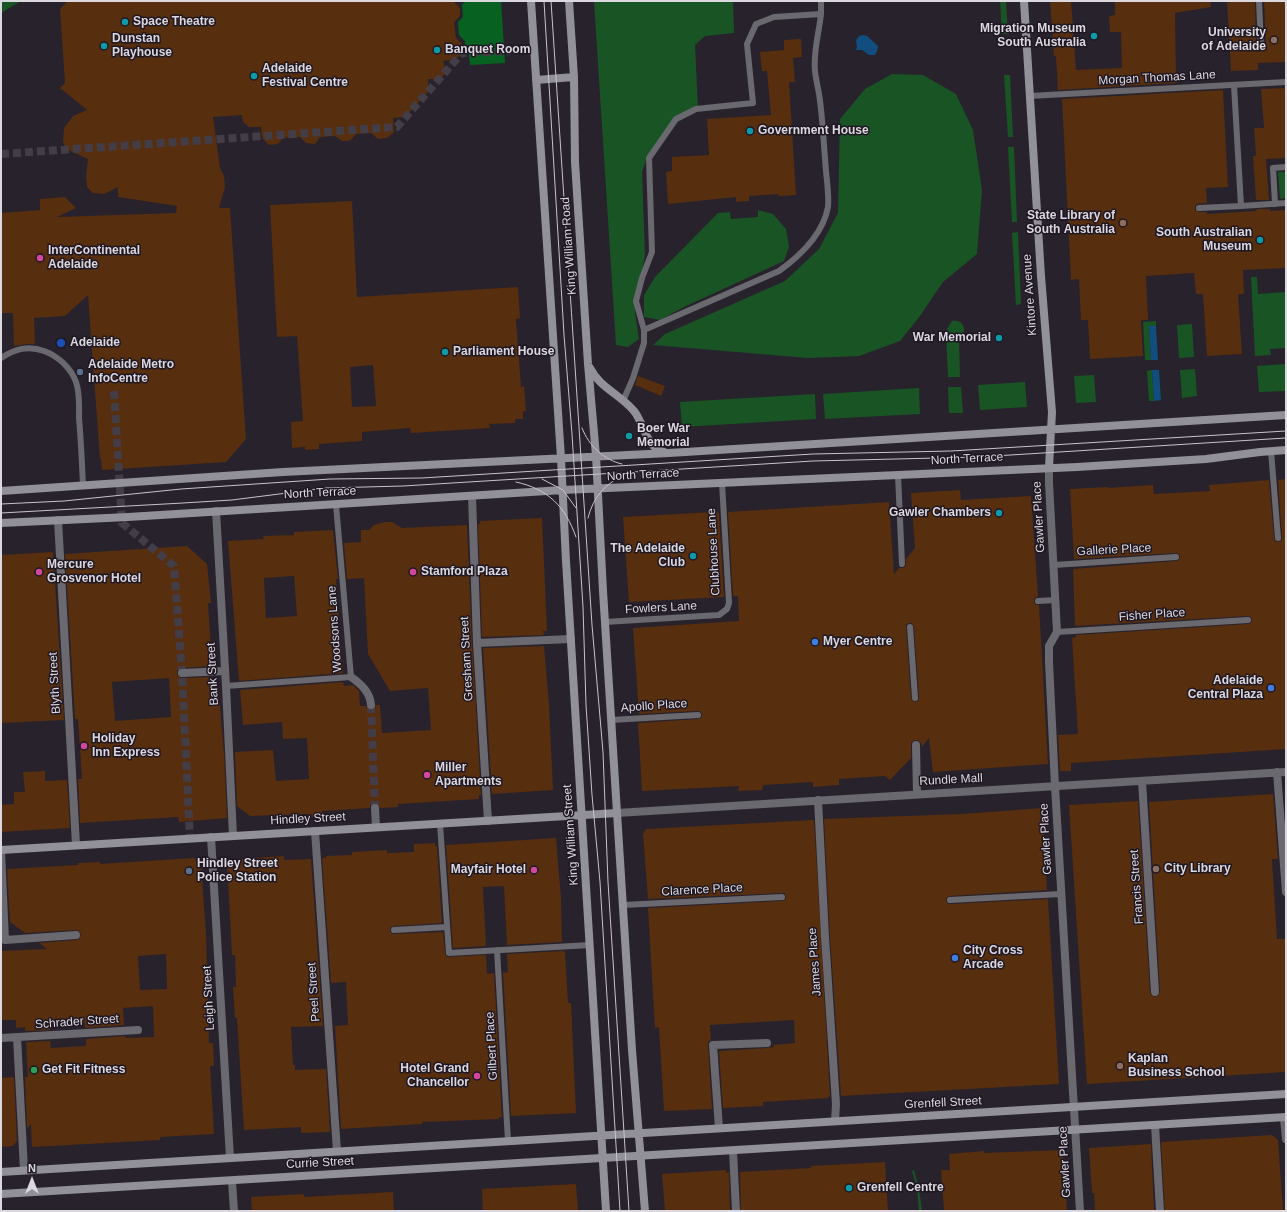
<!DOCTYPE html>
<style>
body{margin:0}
#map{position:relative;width:1287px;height:1212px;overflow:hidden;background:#28222d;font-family:Helvetica,sans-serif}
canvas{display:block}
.frame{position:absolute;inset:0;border:2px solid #dcd8df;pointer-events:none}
.north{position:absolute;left:12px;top:1160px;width:40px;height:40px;-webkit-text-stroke:3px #1f1823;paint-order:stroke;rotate:0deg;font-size:11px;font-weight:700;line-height:16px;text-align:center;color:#dcd8df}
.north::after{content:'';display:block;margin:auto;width:14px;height:18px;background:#dcd8df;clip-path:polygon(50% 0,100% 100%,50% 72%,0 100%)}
</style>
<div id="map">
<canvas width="1287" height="1212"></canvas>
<div class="frame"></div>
<div class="north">N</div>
</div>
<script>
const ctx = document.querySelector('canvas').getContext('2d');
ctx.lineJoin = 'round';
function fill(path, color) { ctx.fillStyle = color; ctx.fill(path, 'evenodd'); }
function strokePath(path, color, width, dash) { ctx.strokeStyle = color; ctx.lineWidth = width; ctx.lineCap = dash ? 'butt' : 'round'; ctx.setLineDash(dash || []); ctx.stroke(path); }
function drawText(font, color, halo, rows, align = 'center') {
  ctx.font = font + ' Helvetica,sans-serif'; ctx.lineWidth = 3; ctx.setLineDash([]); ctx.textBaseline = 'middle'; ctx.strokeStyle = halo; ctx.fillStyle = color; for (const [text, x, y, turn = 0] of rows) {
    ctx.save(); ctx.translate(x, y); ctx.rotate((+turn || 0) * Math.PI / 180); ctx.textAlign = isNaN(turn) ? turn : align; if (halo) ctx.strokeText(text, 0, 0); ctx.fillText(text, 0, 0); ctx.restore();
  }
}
const green = new Path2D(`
 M1,1H21L1,13Z
 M594,1H733L734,33L705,36L695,45L698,110L676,123L648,155L642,172L645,255L635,313L639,339L628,347L616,345Z
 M1000,1H1006L1008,34H1002Z
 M892,74L923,75L956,94L973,130L982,190L977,254L943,282L920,316L900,341L859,356L808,358L653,345L665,334L785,281L819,249L838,213L840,119L865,89Z
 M1004,75H1010L1013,137H1008Z
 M1008,147H1014L1017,222H1012Z
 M1278,172H1286V198L1280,199Z
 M758,210L773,214L786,229L789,247L784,261L684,307L660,320L644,317V295L655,277L718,213L730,212L731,219L758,217Z
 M1018,232L1021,304L1016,305L1012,233Z
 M1251,277H1257L1258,294L1286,292V348L1270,349L1271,355L1255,356Z
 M952,321C960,320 965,324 964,332L960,337L959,339L960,377H948L946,334L947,329Z
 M1156,321V326H1149L1151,360H1145L1143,322Z
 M1192,324L1194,357L1179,358L1177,325Z
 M1286,364V391L1259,392L1257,366Z
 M1195,369L1197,396L1182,398L1180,370Z
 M1152,370L1154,401H1149L1147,371Z
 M1094,375L1096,402L1076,403L1074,376Z
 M1025,382L1027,407L980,410L978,385Z
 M948,387H961L963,413H949Z
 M919,388L920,414L825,419L823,394Z
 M815,394L816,419L682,427L680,402Z
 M914,1170L919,1189L922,1211H919L917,1188L912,1171Z`);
const forest = new Path2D(`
 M466,1H501L505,63L470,65L469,55L466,53L465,41L459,35L458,22L463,17L462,5Z`);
const water = new Path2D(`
 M863,35L867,36L878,46L877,51L875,55H869L862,50H855L857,48L856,40L859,36Z
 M1149,326H1156L1158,360H1151Z
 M1152,370H1159L1161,400L1154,401Z`);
const building = new Path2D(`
 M68,1H453L460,8V16L454,22L456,38L462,44V53L456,59L443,61L446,73L440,79H428V92L405,117L393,118L394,132L387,138L378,139L371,133L356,134L351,140L347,141H342L335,136L320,137L315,144L306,143L300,137L283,138L278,144L269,145L262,138L261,127H249L243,122L242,115L213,117L220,168L224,176L225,187L219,208H230L246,439L226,462L102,470L101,459H100L88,295L65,316L34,318L35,344H26L14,346L13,313H1V213L40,210V199L65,197L76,208L57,217L176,213L177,206L118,197V187L104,194L93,193L87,187L86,177L88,159L66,149L63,142L64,128L73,116L87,110L60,88L65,83L60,9Z
 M1050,1H1071L1076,70L1122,68L1121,32H1110L1109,16L1115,15V1H1210L1211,7L1175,13L1176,83L1058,90L1056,56H1054Z
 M1227,1H1255L1256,46L1257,49L1261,50H1264L1266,46L1264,1H1286V62L1258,63V70L1231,71Z
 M801,39L802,57L793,58L795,82H789L796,195L779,196L778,194L749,196V201L736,202V197L668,204L666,172L672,171V157L709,155L707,119L771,115L767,71H762L760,52L784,50V40Z
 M1286,88V158L1266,159L1269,200H1256L1253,156H1256L1254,128H1264L1261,89Z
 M1223,90L1228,187L1206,188L1207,203L1197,204L1195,206V210L1199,212H1207V214L1257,211L1256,209H1270V211L1286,210V268L1243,270L1244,294H1238L1242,354L1207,356L1203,294H1196L1194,273L1146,276L1148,320H1141L1143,356L1090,359L1088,320H1081L1079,279L1071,280L1062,99Z
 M352,201L357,297L518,287L520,318L516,319L521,387L524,386L526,411H523V419H515V423L489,424L490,428L411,433L410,428L362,432V441L319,444V449L305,450V447L292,448L291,422L303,421L297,336L277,337L270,205ZM373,365L376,406L352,407L350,367Z
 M638,376L665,386L661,396L635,385Z
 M1286,479V749L1071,763V771H1060L1058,735L1078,734L1072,638L1076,637V635L1248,624L1251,623L1252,620L1251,617L1248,616L1075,626L1073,569L1176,561L1179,560L1180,557L1179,554L1176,553L1074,559L1070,489L1108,487V488L1153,485L1154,494L1210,491L1209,485L1269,480L1274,538L1275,541L1278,542L1281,541L1282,538L1278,480Z
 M960,490L961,500L1031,496L1038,596L1034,599V602L1036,605H1039L1048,764L933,772L929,738L922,747L921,743L918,740H916L911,742V758L890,780L885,776L839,779V785L813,787V782L763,785L762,790L738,791L739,786L642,791L638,723L698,719L702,717V714L700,711H698L639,714L633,628L739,621L738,596H733L728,512L889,502L894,574L899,568H903L906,566V559L915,548L911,493ZM909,623H912L914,627L919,698L918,701L915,702L912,701L911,698L906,627V625Z
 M713,512L719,513L724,597L629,602L623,517Z
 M542,518L547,631H543L544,635L482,637L478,524H480V521Z
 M385,522H392L402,528L467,525L472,643L481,795H479V799L398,804V807L380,808L378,803H374L370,805V808L322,811L323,816L309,817V814L250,816L237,806L235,752L273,750L276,781L309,779L307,738L283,739L282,722L243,725L240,690L343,682L344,686L353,685L359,691L360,706H366L367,709L371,710L375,709L376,705H380L382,733L431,730L428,688L390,691L368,654L364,578L347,579L344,543L361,542V530H369L374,525Z
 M333,530L338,579H336L343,673L239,681L228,541L264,539L263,536L294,535V532ZM294,576L297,616L266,618L264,578Z
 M187,546L207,564L211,603H208L212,666L181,668L177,670V674L178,676L182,678L212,677L213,686H218L224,753L227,818L179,822L178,817L80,823L78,779H82L78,719H75L65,554ZM169,678L171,717L115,721L112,682Z
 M53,552L64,720L2,723L1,699V555Z
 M544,646L549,705L553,790L492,794L483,648Z
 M45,771V781L67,780L70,828L1,832V805L14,804V792H25L23,772Z
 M1273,794L1278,859H1272L1277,939H1286V1072L1087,1084L1069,805L1138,801L1150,992L1151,995L1155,997L1158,996L1160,992L1149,802Z
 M1043,808L1047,890L950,896L946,898V901L948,904H950L1048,899L1059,1084L841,1096L830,937L824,819L962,814Z
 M814,820L830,1096L828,1097V1098L763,1102V1106L723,1108L719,1051L767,1048L774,1047L773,1045L795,1043L794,1020L710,1025L711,1040L708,1042V1045L712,1109L664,1111L659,1027L655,1028L648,908L782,901L786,899V896L784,893H782L648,899L643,834L646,829Z
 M556,838L561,899L562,942L507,945L504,886L483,887L486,946L453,948L446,845Z
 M435,843V846H437L442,923L394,926L390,928V931L392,934H394L443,932L445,953L447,957L486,955L487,974L494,973L502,1117H499V1119L422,1122V1124L341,1129L335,1026L348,1025L346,982L331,983L322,858H326V856L352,855V852L387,850V853L414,852V844Z
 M284,856V860L311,859L323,1026L291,1027L293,1065H295V1070L326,1069L330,1130L329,1132L301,1133V1127L244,1130L237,1018H235L233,987H236L235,955H232L227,860Z
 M194,858L201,865L206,934L209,1043H213L214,1066H210L214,1134L160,1137V1140L32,1147L31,1124L27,1128L25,1077H28L26,1042L50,1041L51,1048L86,1046V1039L125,1036V1038L154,1037L153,1006L123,1008L124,1025L85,1028V1023L50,1026V1030L25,1031V1027L16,1028V1020H1V951L47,949L39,943L76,940L79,939L81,935L80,932L76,930L25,933L10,922L7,869L78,865V863L100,862V864ZM166,954L167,989L140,990L138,956Z
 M563,951L565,952L568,1003H571L576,1113L511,1116L503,973L508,972L507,954Z
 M14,1077L17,1141L13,1146L1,1147V1078Z
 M1272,1135L1278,1140L1283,1211H1165L1161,1142Z
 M1151,1144L1154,1211H1095L1094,1193H1092L1089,1148Z
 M1063,1150L1067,1211H944L941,1170H950L949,1154L984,1151V1153Z
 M885,1162L888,1211H741L740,1172L811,1168V1166Z
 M726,1170V1173L729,1172L730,1211H665L662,1174Z
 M576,1184L578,1211H483L482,1189Z
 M393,1192L394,1211H252L251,1197L304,1194V1197Z`);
const streetTunnel = new Path2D(`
 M1,154L397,127L462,53L510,51
 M114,391L122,523L174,566L182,673L190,838
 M371,705L375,808`);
const lane = new Path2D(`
 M1259,1L1261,46
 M1029,96L1286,82
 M1275,204L1273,168L1286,167
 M1241,206L1286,203
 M1199,208L1241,206L1234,85
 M644,330L779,271C800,256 823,234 828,207C829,196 827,182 826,171C824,148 823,124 820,101C819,91 816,81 815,71C813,52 819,33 821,14
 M1,358C15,349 28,345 44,351C58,356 71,368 76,382C80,393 79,407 79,418C81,441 82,463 83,486
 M623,401L633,378L644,343V330L636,301L642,278L652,252L649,158L676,119L696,109L753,103L747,44L756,24L774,17L821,14V1
 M1271,451L1278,538
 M898,475L902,564
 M1054,565L1176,557
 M1038,601L1056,600
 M605,622L719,615L727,609L729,603L722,483
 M910,627L915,698
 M1057,632L1248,620
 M226,686L351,677L336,505
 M611,720L698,715
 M440,824L449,953L590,945
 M950,900L1061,894
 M623,905L782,897
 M394,930L447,927
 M497,950L508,1141`);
const street = new Path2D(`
 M1049,467V483L1057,632L1049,646V662L1055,786L1080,1211
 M472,496L477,643L488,821
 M216,511L226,686L233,836
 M58,520L76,845
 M477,643L571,639
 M182,673L225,671
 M351,677C361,684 370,692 371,705
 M916,745L917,794
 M1277,772L1286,892
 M1142,781L1155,992
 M818,800L825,937L836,1104L835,1121
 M375,808L376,827
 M617,813L1286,772
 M315,831L337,1151
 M211,837L230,1158
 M1,852L5,940L76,935
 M17,1037L24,1170
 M1,1038L138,1030
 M1284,1118L1286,1139
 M1155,1125L1160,1211
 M719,1128L713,1045L767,1043
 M733,1151L736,1211
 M232,1181L234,1211`);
const secondary = new Path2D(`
 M531,1L561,458L566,561L606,1211
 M569,1L574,77L575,162L588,364L596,456L603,591L632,1050L645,1211
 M1024,1L1041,276L1052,412L1049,467
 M536,80L574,77
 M590,368C599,387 621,395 634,411C644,423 646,448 664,452
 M1,491L283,472L669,453L1286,415
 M1,523L128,517L563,490L1077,467L1206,459L1260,452L1286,450
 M1,850L617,813
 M1,1172L1286,1094
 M1,1194L1286,1117`);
const tram = new Path2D(`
 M544,1L564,335L572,434L583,607L586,705L592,795L600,882L620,1211
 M551,1L592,625L603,752L608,882L629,1211
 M582,428C589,446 604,460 622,464
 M542,479L563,490L576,508
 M516,482C548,489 565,506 576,537
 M1,504L64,501L181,489L330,479L422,478L813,454L951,451L1286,431
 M1,513L183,503L232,500L326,488L403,486L813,461L978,457L1286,438
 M588,518C593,497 606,482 626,475`);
const markers = [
 [125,22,4,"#0f9aa8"],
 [1094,36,4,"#0f9aa8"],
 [1274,40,4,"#8d6e63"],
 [104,46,4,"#0f9aa8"],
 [437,50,4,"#0f9aa8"],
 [254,76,4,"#0f9aa8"],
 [750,131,4,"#0f9aa8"],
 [1123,223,4,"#8d6e63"],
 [1260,240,4,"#0f9aa8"],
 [40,258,4,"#d1479c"],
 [999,338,4,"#0f9aa8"],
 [61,343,5,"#1a4fb4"],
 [445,352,4,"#0f9aa8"],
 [80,372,4,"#5c6f8a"],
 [629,436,4,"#0f9aa8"],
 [999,513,4,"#0f9aa8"],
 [693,556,4,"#0f9aa8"],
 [39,572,4,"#d1479c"],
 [413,572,4,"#d1479c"],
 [815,642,4,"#3f7fe0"],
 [1271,688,4,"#3f7fe0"],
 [84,746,4,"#d1479c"],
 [427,775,4,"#d1479c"],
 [1156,869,4,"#8d6e63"],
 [534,870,4,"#d1479c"],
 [189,871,4,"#5c6f8a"],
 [955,958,4,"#3f7fe0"],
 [1120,1066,4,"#8d6e63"],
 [34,1070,4,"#2e9e5b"],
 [477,1076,4,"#d1479c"],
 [849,1188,4,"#0f9aa8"]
];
const poiNames = [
 ["Space Theatre",133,22],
 ["Migration Museum",1086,29,"right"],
 ["South Australia",1086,43,"right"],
 ["University",1266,33,"right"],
 ["of Adelaide",1266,47,"right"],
 ["Dunstan",112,39],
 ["Playhouse",112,53],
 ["Banquet Room",445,50],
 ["Adelaide",262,69],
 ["Festival Centre",262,83],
 ["Government House",758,131],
 ["State Library of",1115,216,"right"],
 ["South Australia",1115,230,"right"],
 ["South Australian",1252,233,"right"],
 ["Museum",1252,247,"right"],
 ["InterContinental",48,251],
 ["Adelaide",48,265],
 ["War Memorial",991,338,"right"],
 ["Adelaide",70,343],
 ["Parliament House",453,352],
 ["Adelaide Metro",88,365],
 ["InfoCentre",88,379],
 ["Boer War",637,429],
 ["Memorial",637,443],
 ["Gawler Chambers",991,513,"right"],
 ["The Adelaide",685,549,"right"],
 ["Club",685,563,"right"],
 ["Mercure",47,565],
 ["Grosvenor Hotel",47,579],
 ["Stamford Plaza",421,572],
 ["Myer Centre",823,642],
 ["Adelaide",1263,681,"right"],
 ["Central Plaza",1263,695,"right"],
 ["Holiday",92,739],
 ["Inn Express",92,753],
 ["Miller",435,768],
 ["Apartments",435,782],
 ["Hindley Street",197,864],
 ["Police Station",197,878],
 ["City Library",1164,869],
 ["Mayfair Hotel",526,870,"right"],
 ["City Cross",963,951],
 ["Arcade",963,965],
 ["Kaplan",1128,1059],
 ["Business School",1128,1073],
 ["Hotel Grand",469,1069,"right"],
 ["Chancellor",469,1083,"right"],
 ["Get Fit Fitness",42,1070],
 ["Grenfell Centre",857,1188]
];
const streetNames = [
 ["Morgan Thomas Lane",1157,78,-3],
 ["King William Road",569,246,-94],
 ["Kintore Avenue",1030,295,-94],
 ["North Terrace",967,459,-3],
 ["North Terrace",643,475,-3],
 ["North Terrace",320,493,-3],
 ["Gawler Place",1039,517,-93],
 ["Gallerie Place",1114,550,-3],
 ["Clubhouse Lane",714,552,-93],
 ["Fowlers Lane",661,608,-3],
 ["Fisher Place",1152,615,-4],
 ["Woodsons Lane",335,629,-94],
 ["Gresham Street",467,659,-93],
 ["Bank Street",213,674,-93],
 ["Blyth Street",55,683,-93],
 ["Apollo Place",654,706,-4],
 ["Rundle Mall",951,780,-3],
 ["Hindley Street",308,819,-3],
 ["King William Street",571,835,-94],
 ["Gawler Place",1046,839,-93],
 ["Francis Street",1137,887,-94],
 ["Clarence Place",702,890,-3],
 ["James Place",815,962,-94],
 ["Peel Street",314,992,-94],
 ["Leigh Street",209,998,-93],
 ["Schrader Street",77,1022,-4],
 ["Gilbert Place",492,1046,-93],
 ["Grenfell Street",943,1103,-3],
 ["Gawler Place",1065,1162,-93],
 ["Currie Street",320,1163,-3]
];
fill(green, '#195424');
fill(forest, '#076221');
fill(water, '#114d7e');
fill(building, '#572e0e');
strokePath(streetTunnel, '#433d48', 8, [8, 4]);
strokePath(lane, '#6a696f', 6);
strokePath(street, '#6a696f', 8);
strokePath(secondary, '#929099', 8);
strokePath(tram, '#c8c4cb', 1);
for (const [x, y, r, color] of markers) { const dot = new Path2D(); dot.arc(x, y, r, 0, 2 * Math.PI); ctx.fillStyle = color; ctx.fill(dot); strokePath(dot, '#1f1823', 1.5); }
drawText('bold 12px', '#dcd8df', '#1f1823', poiNames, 'left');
drawText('12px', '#dcd8df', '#1f1823', streetNames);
</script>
